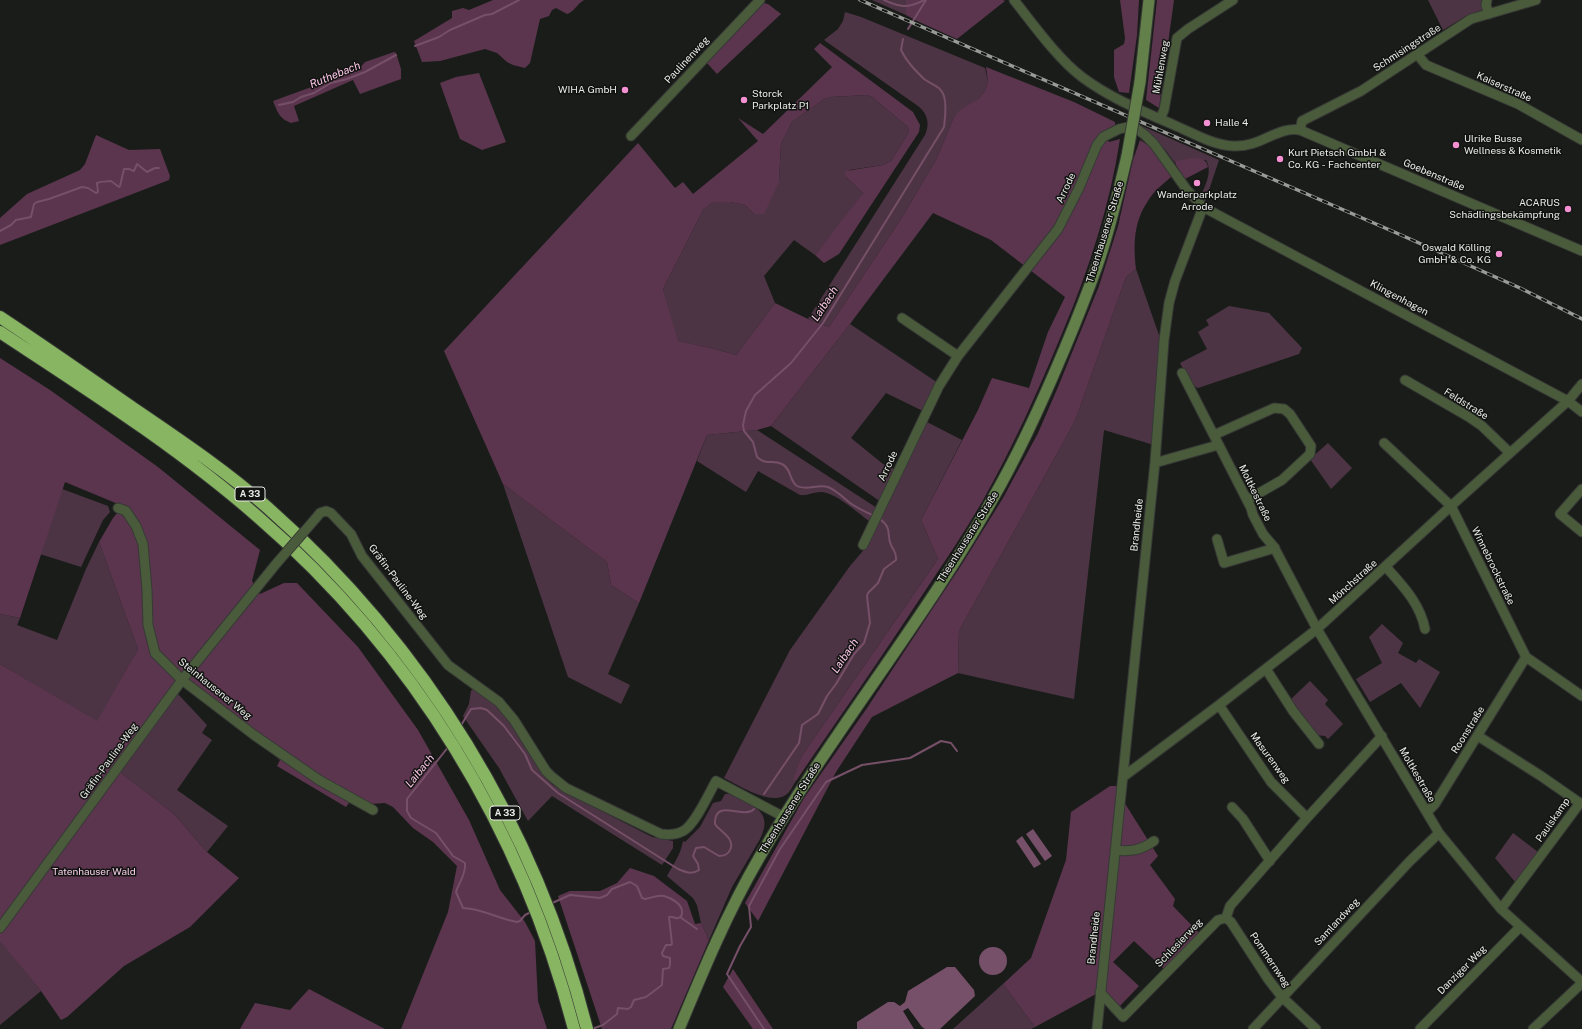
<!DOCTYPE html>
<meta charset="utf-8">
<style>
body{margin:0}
canvas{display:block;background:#1a1c19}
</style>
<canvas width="1582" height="1029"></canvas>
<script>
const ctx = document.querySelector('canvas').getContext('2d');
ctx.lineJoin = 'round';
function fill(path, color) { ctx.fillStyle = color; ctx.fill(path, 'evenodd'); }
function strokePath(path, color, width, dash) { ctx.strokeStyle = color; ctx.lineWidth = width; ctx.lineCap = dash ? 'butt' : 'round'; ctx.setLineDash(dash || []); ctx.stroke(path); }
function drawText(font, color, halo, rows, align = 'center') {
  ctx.font = font + ' "Public Sans",sans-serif'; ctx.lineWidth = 3; ctx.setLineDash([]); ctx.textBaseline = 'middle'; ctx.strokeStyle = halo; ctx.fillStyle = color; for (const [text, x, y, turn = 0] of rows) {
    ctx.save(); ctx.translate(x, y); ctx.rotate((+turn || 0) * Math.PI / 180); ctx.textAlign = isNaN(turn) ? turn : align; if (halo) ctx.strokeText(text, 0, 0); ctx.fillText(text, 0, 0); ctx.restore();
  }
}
const green = new Path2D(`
 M872,0H906V15Z
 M1428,0H1482L1481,3L1483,10L1466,16L1443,30Z
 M845,12L861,17L985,68L988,81L985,91L978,99L953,119L937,158L901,219L829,327L808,319L925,135C930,124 928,114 918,106L824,40L838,29L843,21Z
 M867,95L872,97L908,127L909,132L891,161L883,165L849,170L846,177L863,193L846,216L815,255L794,240L764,276L775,303L736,355L715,349L677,341L663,289L703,210L713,202H730L745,205L754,214L779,182L781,144L792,122L824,99L831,97Z
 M1142,126L1219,160L1205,202L1200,198C1205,186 1213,172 1206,160L1175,161V163L1167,152Z
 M1136,269L1161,341L1154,445L1104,430L1074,699L958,673L959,631L1075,421L1126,277Z
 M1229,306L1269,313L1302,348L1299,354L1198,388L1192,385L1180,363L1207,349L1198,332L1209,325L1206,320Z
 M850,324L938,383L923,411L886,393L851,438L883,464L896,470L881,502L771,426Z
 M925,421L962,440L921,520L938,559L801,757L794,779L796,781C793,785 791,791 787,794C773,807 738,785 724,778L790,650L850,566L868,545Z
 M757,430L877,508L869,521C858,513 835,492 821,492C813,492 807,496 800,495L758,471L746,492L697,461L707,435Z
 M1328,443L1352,468L1331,489L1310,459Z
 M503,484L607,562L611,585L639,603L608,674L630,685L621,704L568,677Z
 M62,489L108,506L110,512L103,520L81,567L40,554Z
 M99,542L138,649L97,722L0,664V614L20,618L17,625L57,640L86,569Z
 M1382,624L1403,643L1398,653L1416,663L1419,659L1440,672L1420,708L1401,683L1370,702L1356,679L1382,663L1369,637Z
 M1310,681L1328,700L1325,704L1343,724L1328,739L1325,736L1316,735L1290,700Z
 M473,688L496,704L511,722L541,772L553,785L580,800L652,837L673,841V848L662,865L552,796L528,821L499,768L463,716L469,704L471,691Z
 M177,693L207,725L202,733L212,740L177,790L228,826L207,852L174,814L120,772Z
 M725,794H729C750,804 775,810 760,839L732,887L709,940L701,923L697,905L693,898L667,876C673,865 681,854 683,841L685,842L700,827L713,803L721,801Z
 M1513,833L1538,852L1516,883L1495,858Z
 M1,941L41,991L0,1025V943Z
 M1003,984L1035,1027L1031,1029H953Z`);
const forest = new Path2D(`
 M493,0H584C577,4 574,12 567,14L556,8L552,10L549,16L540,19L530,63L525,68L513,65L507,62L497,53L485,49L440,61L422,62L414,41L452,18V11L463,8L469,10Z
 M906,0H1003L1005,1L957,39L917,21L906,15Z
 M1120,0H1139L1137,35L1129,93L1119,92L1114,77V50L1124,44L1125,38Z
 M1157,0H1174L1159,108L1146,100Z
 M763,3L768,4L781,14L717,74L706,62Z
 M820,43L913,112L920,125L919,132L839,254L824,263L815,255L863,193L846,177L845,173L846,171L883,165L891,161L909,132L908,127L872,97L867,95L831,97L824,99L792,122L781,144L779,182L764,214H754L745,205L730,202H713L703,210L663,289L678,341L715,349L736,355L775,303L808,319L829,327L901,219L937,158L953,119L959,111L978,99L985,91L988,81L986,67L1074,102L1113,121L1115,122V126L1104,133L1109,142L1120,139C1110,205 1089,269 1063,331C1039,389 1013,447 982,502C964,533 943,564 923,594C882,657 838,719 796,781L793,780L801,757L938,559L921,520L978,410L992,378L1029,388L1048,332L1065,297L991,240L933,213L850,324L771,426L757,430L707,435L639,603L611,585L607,562L503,484L444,351L638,143L675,188L683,182L693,194L758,141L738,118L763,134L832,67L814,49Z
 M394,52L396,53L401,69V79L360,94L353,80L294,106L299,121L291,123C279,118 278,113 273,101L358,70L365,62Z
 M479,73L506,142L482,150L460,139L440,83L456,77Z
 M96,135L129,150L160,149L170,176L169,180L0,245V218L27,194L80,170L85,164Z
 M1140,140L1151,147L1172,176C1166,182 1157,188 1152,195C1134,219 1133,240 1136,269L1126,277L1075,421L959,631L958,673L872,717L836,772L758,921L745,903L804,798L867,708L962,564L1003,498L1038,433L1058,387L1099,286L1118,226L1133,160Z
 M1193,158C1201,159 1206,158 1208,167L1185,179L1176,165L1175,161Z
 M0,358L50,390L158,467L260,550L252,581L260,594L284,583H297L358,647L418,730L469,820L500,890L525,922L535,941L538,1001L547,1029H401L448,912L457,866L433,842L413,828L393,807L385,803L370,804L353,797L346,807L277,766L280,760L184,684L120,772L174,814L207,852L239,878L190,927L124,966L67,1017L61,1020L41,991L1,942L0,943V664L97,721L138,649L99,542L113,518L117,513L123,515L135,531L138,526L118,504L65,482L20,618L0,614Z
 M1110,786H1118L1096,994L1035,1027L1003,984L1031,958L1066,860L1071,812Z
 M1124,802L1158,856L1150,865L1175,899L1173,906L1199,933L1164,969L1134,941L1113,962L1139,986L1119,1007L1102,989Z
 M630,868L654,876L687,901L695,924L701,923L709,940L671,1029H602L558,896L570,891H600L617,883Z
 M733,969L773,1029H753L723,987Z
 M309,989L385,1029H240L255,1003L290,1010Z`);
const water = new Path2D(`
 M1033,829L1052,856L1045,861L1026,834Z
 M1022,836L1041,864L1034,868L1016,841Z
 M979 961a14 14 0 1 1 28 0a14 14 0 1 1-28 0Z
 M947,967H955L974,990L975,996L940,1029H925L922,1027L908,1008L903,1011L914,1029H857V1022L888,1002H894L900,1006L905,1002L908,991Z`);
const stream = new Path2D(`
 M884,0C900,7 907,9 924,0
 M908,29L926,0
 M415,46L439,37L450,30L485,15L492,14L519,0
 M279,105L293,102L301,97L314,93L331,83L347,79L365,72L396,55
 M0,231L11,225L16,220L31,217L34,204L37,202L49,199L82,187L88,188L96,193L98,192L97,183C99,182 108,181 111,181L119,187L120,186L124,169H129L134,171L137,164L147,172L155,168H159
 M872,515C864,511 857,508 850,503C844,498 836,490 828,487C818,484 806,491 797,486C789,481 792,469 782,464C772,459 767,466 757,457L753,442L744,431L743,425L746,411L755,395L791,363L823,323L944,127C945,117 947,106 944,96C941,86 932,85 924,79C915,70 906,61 901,50L903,39
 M460,727L471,709L481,708L487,710L504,726L525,754L532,770L558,793L678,869C685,872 692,875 699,870L698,864L693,856L696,848L704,847L719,856C724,856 728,855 730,850C736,838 719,831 715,824C714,797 744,820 754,809
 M449,746L407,799V811L411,818L436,833L453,856L465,863C466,875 459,882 456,892L463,908C480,908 499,919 517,922L520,921L525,915L531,912
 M764,794L799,743L802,725L818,714L827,696L836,684L854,654L864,643L870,623L867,596L868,593L878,583L884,569L896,560C897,553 894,551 891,545C886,534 893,529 880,519
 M550,904L570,895L600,898L607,895L612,889L630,882L637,886L642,898L645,899C651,898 656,895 664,896C671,898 683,904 682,913C682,915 681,917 678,918C676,919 672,916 669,917L672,944L671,945H666L662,953L663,956L670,958V965L669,968L663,969L662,985L646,997L634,1000L631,1007L628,1009L618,1008L617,1014L603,1025L592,1029
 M680,917L697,929
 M764,1029L727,974L740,946L751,927L749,906L780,849L826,782L862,765L910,758L941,741L951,743L957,751`);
const minor = new Path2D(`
 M1014,0C1033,24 1058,59 1082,77C1110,98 1142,111 1174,125C1193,133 1212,145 1233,146C1260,148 1277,126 1300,130L1582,251
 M1487,0L1486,5L1489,14
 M1417,54L1426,65L1518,104L1582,140
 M1160,119L1164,110L1177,38L1188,29L1233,0
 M1300,130L1302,121L1361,91L1471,19L1536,0
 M631,136L760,0
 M902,318L958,356
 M1182,373L1251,508L1253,515L1263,534L1274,547L1317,629L1439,833L1501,909L1582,982
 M1405,380L1469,417L1482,426L1510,453
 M1214,435L1274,408L1284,409L1290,414L1311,446L1310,454L1282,480L1247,500
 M1384,443L1451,506L1526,657L1582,696
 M1155,462H1158L1218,445
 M1582,489L1560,514L1582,532
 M118,508L126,511L136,526L143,544L147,590L148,625L155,653L182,680L254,735L319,780L373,810
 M316,518L320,513L326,511L331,513L351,534L362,556L448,665L499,702L514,720L546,771L551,776L566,788L661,834C669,835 676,835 683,831C695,825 709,793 716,781L784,817
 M1217,539L1224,563L1275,548
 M863,545L939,386L958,356L1058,229L1079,188L1097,145L1103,137L1119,129L1128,127L1137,129L1145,135L1154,144L1187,190L1203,207L1568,401L1582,412
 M1386,567C1402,585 1420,603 1425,629
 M1266,669L1293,711L1319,744
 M1219,705L1271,782L1307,818
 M1478,736L1541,776L1580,803L1501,909
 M1123,777L1219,705L1317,629L1451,506L1568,401L1582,384
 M1232,807L1243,819L1270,861
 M1427,812L1435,804L1526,657
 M1115,850C1131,852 1141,850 1154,841
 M1226,918L1230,906L1307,818L1382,736
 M1226,918L1231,922L1268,979L1282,997L1316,1029
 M0,928L182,680L276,564
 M1100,992L1123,1017L1218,920L1226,918
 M1097,1029L1155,462L1164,340L1169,303L1175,281L1203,207
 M1253,1029L1410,861L1439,833
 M1420,1029L1520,927
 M1533,1029L1582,983`);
const secondary = new Path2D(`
 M1140,82L1149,0
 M679,1029C703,971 727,913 759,858C833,730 930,614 1001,484C1029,433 1052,380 1074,326C1082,306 1090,286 1097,266C1110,230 1118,193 1127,156`);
const motorway = new Path2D(`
 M0,317C44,346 87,376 130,406C177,438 225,470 268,508C425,647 535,826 587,1029
 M0,332C88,390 178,447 258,517C414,652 522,829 574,1029`);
const rail = new Path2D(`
 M860,0L1392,231L1520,288L1582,319`);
const minorBridge = new Path2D(`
 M276,564L316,518`);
const secondaryBridge = new Path2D(`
 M1127,156L1140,82`);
const markers = [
 [625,90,4,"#f491d3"],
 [744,100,4,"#f491d3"],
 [1207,123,4,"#f491d3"],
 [1456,145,4,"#f491d3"],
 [1280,159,4,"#f491d3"],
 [1197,183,4,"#f491d3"],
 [1568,209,4,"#f491d3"],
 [1499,254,4,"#f491d3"]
];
const shields = [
 [250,494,30],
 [505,813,30]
];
const shieldNames = [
 ["A 33",250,494],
 ["A 33",505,813]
];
const streetNames = [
 ["Schmisingstraße",1407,48,-33],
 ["Paulinenweg",687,60,-47],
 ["Mühlenweg",1161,67,-80],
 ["Kaiserstraße",1504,87,24],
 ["Goebenstraße",1434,175,23],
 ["Arrode",1066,188,-65],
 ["Theenhausener Straße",1105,232,-73],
 ["Klingenhagen",1399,298,28],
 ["Feldstraße",1466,404,32],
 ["Arrode",888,466,-65],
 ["Moltkestraße",1255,493,64],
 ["Brandheide",1137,525,-84],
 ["Theenhausener Straße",968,537,-58],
 ["Winnebrockstraße",1493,566,64],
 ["Gräfin-Pauline-Weg",398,582,53],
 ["Mönchstraße",1353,582,-42],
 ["Steinhausener Weg",215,689,39],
 ["Roonstraße",1468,730,-58],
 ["Masurenweg",1270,758,54],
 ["Gräfin-Pauline-Weg",109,761,-54],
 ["Moltkestraße",1417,775,60],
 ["Theenhausener Straße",790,808,-58],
 ["Paulskamp",1553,820,-55],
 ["Samlandweg",1337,922,-47],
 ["Brandheide",1094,938,-84],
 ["Schlesierweg",1179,943,-46],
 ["Pommernweg",1270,960,56],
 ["Danziger Weg",1462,970,-45]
];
const poiNames = [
 ["WIHA GmbH",617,90,"right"],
 ["Storck",752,94],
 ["Parkplatz P1",752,106],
 ["Halle 4",1215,123],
 ["Ulrike Busse",1464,139],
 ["Wellness & Kosmetik",1464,151],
 ["Kurt Pietsch GmbH &",1288,153],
 ["Co. KG - Fachcenter",1288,165],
 ["Wanderparkplatz",1197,195,"center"],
 ["Arrode",1197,207,"center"],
 ["ACARUS",1560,203,"right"],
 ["Schädlingsbekämpfung",1560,215,"right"],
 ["Oswald Kölling",1491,248,"right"],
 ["GmbH & Co. KG",1491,260,"right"]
];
const parkNames = [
 ["Tatenhauser Wald",94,872]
];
const waterNames = [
 ["Ruthebach",335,75,-22],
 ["Laibach",825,304,-57],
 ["Laibach",845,656,-56],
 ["Laibach",420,771,-51]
];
fill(green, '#4d3444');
fill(forest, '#5a354d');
fill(water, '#764f68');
strokePath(stream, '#764f68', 2);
strokePath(minor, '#373936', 11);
strokePath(secondary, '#373936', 13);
strokePath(motorway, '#373936', 14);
strokePath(minor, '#495b3b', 9);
strokePath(secondary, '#63804b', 11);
strokePath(motorway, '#88b561', 12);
strokePath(rail, '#999b98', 3.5);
strokePath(rail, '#111310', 2, [6]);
strokePath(minorBridge, '#373936', 11, []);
strokePath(secondaryBridge, '#373936', 13, []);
strokePath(minorBridge, '#495b3b', 9);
strokePath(secondaryBridge, '#63804b', 11);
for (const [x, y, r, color] of markers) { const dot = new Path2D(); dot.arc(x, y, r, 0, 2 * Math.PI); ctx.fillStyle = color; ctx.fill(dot); strokePath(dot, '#111310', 1.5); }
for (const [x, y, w] of shields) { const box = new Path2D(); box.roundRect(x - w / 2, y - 7, w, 14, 3); ctx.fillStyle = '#111310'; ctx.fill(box); strokePath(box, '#e9ebe8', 1); }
drawText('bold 9px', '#e9ebe8', null, shieldNames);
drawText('10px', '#e9ebe8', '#111310', streetNames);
drawText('10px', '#e9ebe8', '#111310', poiNames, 'left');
drawText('10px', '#f9d0ea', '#111310', parkNames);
drawText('italic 11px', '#fec8ea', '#111310', waterNames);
</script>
